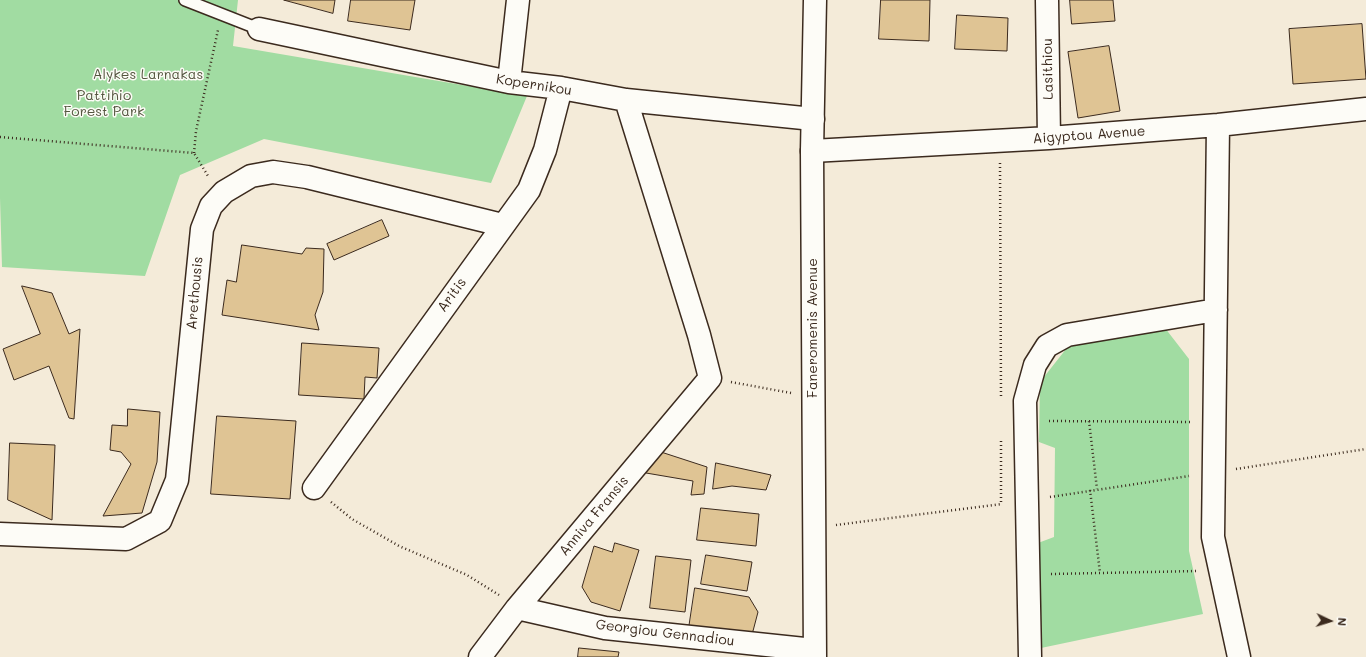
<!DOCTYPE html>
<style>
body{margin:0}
#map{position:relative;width:1366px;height:657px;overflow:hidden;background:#f4ebd9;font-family:Mali,sans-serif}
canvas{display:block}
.north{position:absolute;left:1310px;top:601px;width:40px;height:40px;-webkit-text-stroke:3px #fdfcf7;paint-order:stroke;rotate:94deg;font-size:11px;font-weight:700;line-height:16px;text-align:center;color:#3b2a1e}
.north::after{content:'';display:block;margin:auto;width:14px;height:18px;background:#3b2a1e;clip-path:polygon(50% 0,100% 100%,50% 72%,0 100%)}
</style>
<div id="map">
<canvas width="1366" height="657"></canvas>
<div class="north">N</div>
</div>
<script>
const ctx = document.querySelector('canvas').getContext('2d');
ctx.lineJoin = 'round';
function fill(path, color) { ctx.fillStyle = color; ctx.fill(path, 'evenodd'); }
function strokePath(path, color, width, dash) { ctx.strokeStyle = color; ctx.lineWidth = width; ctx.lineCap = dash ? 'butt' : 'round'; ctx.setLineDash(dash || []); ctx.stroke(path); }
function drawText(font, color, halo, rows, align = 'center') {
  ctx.font = font + ' Mali,sans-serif'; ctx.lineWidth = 3; ctx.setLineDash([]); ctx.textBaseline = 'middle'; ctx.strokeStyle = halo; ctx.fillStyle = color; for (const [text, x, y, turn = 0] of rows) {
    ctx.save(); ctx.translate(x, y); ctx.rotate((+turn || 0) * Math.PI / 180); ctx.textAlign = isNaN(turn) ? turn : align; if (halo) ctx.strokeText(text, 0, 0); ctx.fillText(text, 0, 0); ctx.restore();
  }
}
const green = new Path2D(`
 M0,0H238L233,46L527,96L491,183L264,139L180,175L145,276L2,267L0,198Z
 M1165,328L1189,359V551L1203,614L1041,648L1038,543L1054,537L1055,448L1039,442L1040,382L1070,344Z`);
const building = new Path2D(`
 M284,0H335L333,13Z
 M351,0H415L410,30L348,21Z
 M881,0H930L929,41L879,39Z
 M1070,0H1113L1115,21L1072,24Z
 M957,15L1008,18L1007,51L955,49Z
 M1362,24L1366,79L1293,84L1289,29Z
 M1109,46L1120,111L1078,118L1068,52Z
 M382,220L389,236L334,260L327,244Z
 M242,245L302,254L306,248L324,249L323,292L315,315L319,330L222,315L227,280L236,282Z
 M22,286L52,293L69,334L80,329L74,419L69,418L49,366L14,380L3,349L40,334Z
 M302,343L379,348L377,378L365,377L364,399L299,395Z
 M128,409L160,412L157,462L142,513L103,516L131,464L121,452L110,450L112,425L127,426Z
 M217,416L296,421L290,499L211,494Z
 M10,443L55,445L52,520L8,500Z
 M661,452L707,467L704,494L691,495L693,481L646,473Z
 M716,463L771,475L766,490L732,486L713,489Z
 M701,508L759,514L756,546L697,540Z
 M615,543L639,550L620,611L591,602L582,587L594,546L612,552Z
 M706,555L752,562L747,591L701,584Z
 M656,556L691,560L685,612L650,608Z
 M695,588L749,597L758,612L753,631L744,637L689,628Z
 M579,648L619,652L618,657H578Z`);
const path = new Path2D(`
 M0,137L194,153L208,176
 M194,153L196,131L218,30
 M1000,163L1001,398
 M731,382L791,393
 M1049,421L1192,422
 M1089,421L1097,489
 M1001,441V504
 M1236,469L1366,449
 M1090,490L1100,573
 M1050,497L1189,476
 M331,502L352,519L399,546L467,575L499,595
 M836,525L1002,504
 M1051,574L1198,571`);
const lane = new Path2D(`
 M185,0L259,29`);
const street = new Path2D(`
 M1047,0L1049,138
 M259,29L509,82L561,88L626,100L813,119
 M509,82L518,0
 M1218,125L1213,537L1239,657
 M812,151L1049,138L1218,125L1366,109
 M314,488L529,190L545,150L561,88
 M0,534L126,539L160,521L177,480L202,229L211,206L224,192L251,176L273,172L307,177L502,225
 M517,608L605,628L814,650
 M480,657L517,608L710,378L699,335L626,100
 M1030,657L1025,401L1035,365L1047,346L1067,335L1216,310`);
const secondary = new Path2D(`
 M815,657L812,151L815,0`);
const streetNames = [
 ["Lasithiou",1048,69,-91],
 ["Kopernikou",534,85,9],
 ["Aigyptou Avenue",1089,135,-4],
 ["Arethousis",195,293,-85],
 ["Aritis",452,295,-54],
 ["Faneromenis Avenue",813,328,-90],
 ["Anniva Fransis",594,516,-50],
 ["Georgiou Gennadiou",665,633,7]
];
const parkNames = [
 ["Alykes Larnakas",148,75],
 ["Pattihio",104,96],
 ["Forest Park",104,112]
];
fill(green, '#a1dca2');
fill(building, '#dfc494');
strokePath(building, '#3b2a1e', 1);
strokePath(lane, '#3b2a1e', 14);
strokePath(street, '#3b2a1e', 25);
strokePath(secondary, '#3b2a1e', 25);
strokePath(path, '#3b2a1e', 2.5, [1, 3]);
strokePath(lane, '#fdfcf7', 11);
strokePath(street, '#fdfcf7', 22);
strokePath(secondary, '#fdfcf7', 22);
drawText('14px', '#3b2a1e', '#fdfcf7', streetNames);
drawText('14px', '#54563f', '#fdfcf7', parkNames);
</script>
